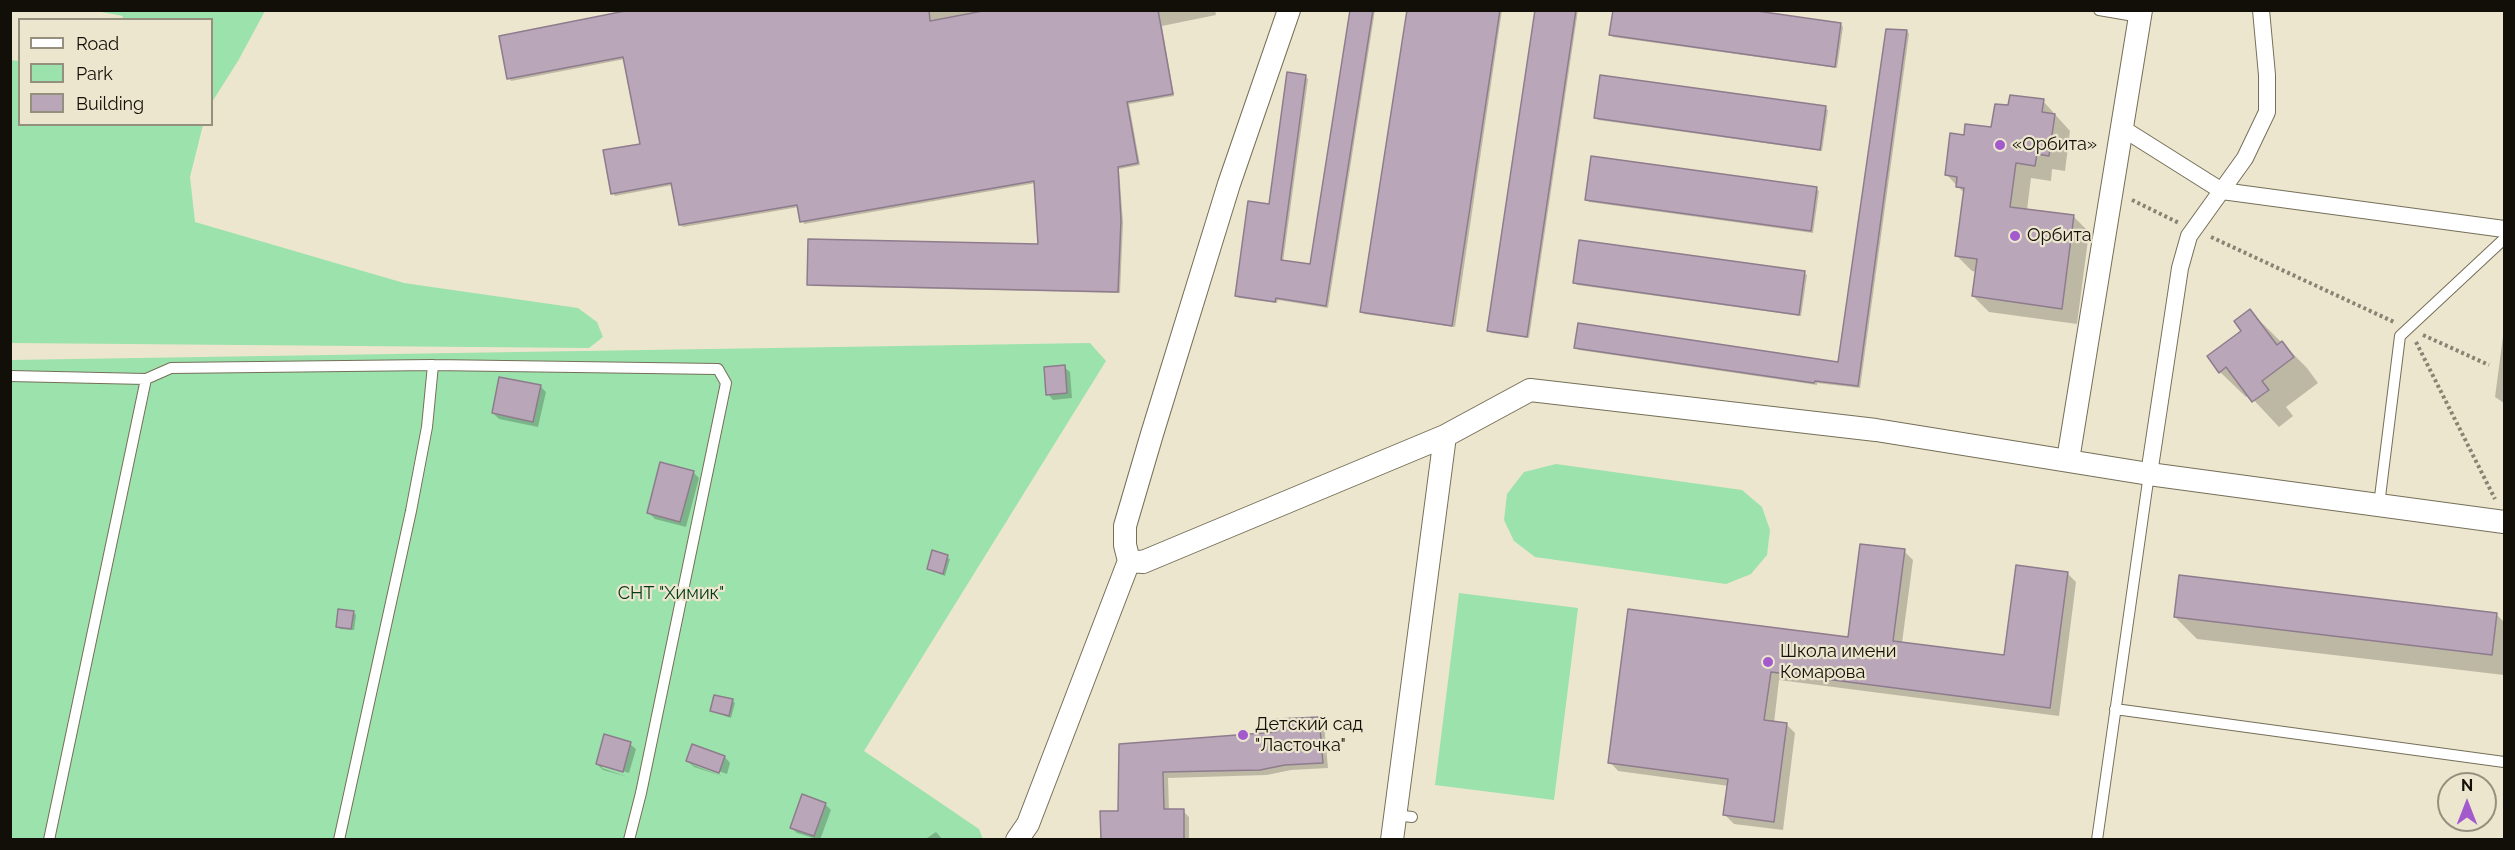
<!DOCTYPE html>
<meta charset="utf-8">
<style>
body{margin:0}
#map{position:relative;width:2515px;height:850px;overflow:hidden;background:#ede6ce;font-family:Raleway,sans-serif}
canvas{display:block}
.frame{position:absolute;inset:0;border:12px solid #110f07;pointer-events:none}
.legend{position:absolute;left:18px;top:18px;width:195px;height:108px;box-sizing:border-box;background:#ede6ce;border:2px solid #95907e;margin:0;padding:8px 10px;list-style:none;font-size:18px;color:#110f07}
.legend li{display:flex;align-items:center;gap:12px;height:30px}
.legend b{width:30px;border:2px solid #95907e}
.north{position:absolute;left:2437px;top:772px;width:60px;height:60px;box-sizing:border-box;background:#ede6ce;border:2px solid #95907e;border-radius:50%;rotate:0deg;font-size:16px;font-weight:700;line-height:24px;text-align:center;color:#110f07}
.north::after{content:'';display:block;margin:auto;width:21px;height:27px;background:#a25acd;clip-path:polygon(50% 0,100% 100%,50% 72%,0 100%)}
</style>
<div id="map">
<canvas width="2515" height="850"></canvas>
<div class="frame"></div>
<ul class="legend">
<li><b style="height:8px;background:#fff"></b>Road</li>
<li><b style="height:16px;background:#9ce2ac"></b>Park</li>
<li><b style="height:16px;background:#b9a6b9"></b>Building</li>
</ul>
<div class="north">N</div>
</div>
<script>
const ctx = document.querySelector('canvas').getContext('2d');
ctx.lineJoin = 'round';
function fill(path, color) { ctx.fillStyle = color; ctx.fill(path, 'evenodd'); }
function strokePath(path, color, width, dash) { ctx.strokeStyle = color; ctx.lineWidth = width; ctx.lineCap = dash ? 'butt' : 'round'; ctx.setLineDash(dash || []); ctx.stroke(path); }
function drawText(font, color, halo, rows, align = 'center') {
  ctx.font = font + ' Raleway,sans-serif'; ctx.lineWidth = 4.5; ctx.setLineDash([]); ctx.textBaseline = 'middle'; ctx.strokeStyle = halo; ctx.fillStyle = color; for (const [text, x, y, turn = 0] of rows) {
    ctx.save(); ctx.translate(x, y); ctx.rotate((+turn || 0) * Math.PI / 180); ctx.textAlign = isNaN(turn) ? turn : align; if (halo) ctx.strokeText(text, 0, 0); ctx.fillText(text, 0, 0); ctx.restore();
  }
}
const green = new Path2D(`
 M96,11H265L238,61L212,102V20L122,19L123,16Z
 M10,60L19,61L20,124L203,125L190,177L195,222L404,283L578,308L597,322L603,337L589,348L11,343Z
 M1090,343L1106,361L864,751L979,829L983,839L11,840L10,360Z
 M1556,464L1742,490L1762,507L1770,530L1767,555L1751,574L1726,584L1535,557L1514,541L1504,520L1507,494L1524,472Z
 M1459,593L1578,608L1554,800L1435,785Z`);
const shadow = new Path2D(`
 M638,10H1215L1216,15L1162,26L1174,96L1129,104L1140,165L1119,169L1123,223L1120,293L811,286L808,284L1040,246L1036,183L804,224L799,207L683,227L680,225L673,185L615,196L613,193L642,145L625,59L511,81L509,78Z
 M1351,10H1375L1328,308L1278,300L1277,303L1239,298L1236,296L1270,206L1305,76L1308,79L1283,262L1311,266Z
 M1409,10H1502L1455,327L1364,314L1361,311Z
 M1536,10H1578L1529,338L1491,333L1489,331Z
 M1840,24L1843,27L1837,68L1613,37L1611,35Z
 M1907,31L1909,34L1860,388L1817,383V385L1579,350L1576,347L1839,364Z
 M2043,101L2070,131L2065,171L2052,169L2051,181L2031,178L2027,210L2074,217L2089,232L2077,324L1989,312L1973,296L1977,272L1972,271L1957,256L1965,194L1946,174L1965,137L1993,129L2009,107Z
 M1825,108L1828,110L1822,151L1598,120L1596,118Z
 M1816,189L1819,191L1813,233L1589,202L1586,199Z
 M1804,273L1807,275L1801,316L1577,285L1575,283Z
 M2250,311L2307,368L2318,383L2286,407L2293,416L2279,427L2249,395L2246,397L2220,372L2243,332Z
 M2504,329V403L2495,397Z
 M1064,367L1070,372L1072,398L1053,400L1048,394Z
 M540,386L546,392L538,427L499,419L493,413Z
 M693,472L699,478L686,527L655,519L649,513Z
 M1904,551L1913,560L1902,643L2006,657L2067,573L2076,582L2059,716L1779,680L1774,723L1786,724L1795,733L1783,830L1734,824L1725,815L1729,786L1618,771L1610,762L1629,610L1850,639Z
 M933,552L950,559L945,576L928,569Z
 M354,613L356,615L354,630L340,629L337,626Z
 M2496,614L2504,622V675L2197,639L2175,617Z
 M732,700L735,703L731,718L712,711Z
 M1319,718L1324,724L1328,768L1291,770L1267,775L1168,778L1169,810L1183,811L1189,817V840H1102L1119,812L1120,745L1277,733Z
 M630,744L636,749L629,773L602,765V768L628,777L603,770L597,764Z
 M725,757L730,763L727,774L693,762V765L725,777L694,767L688,761Z
 M825,804L831,810L820,840L797,833L792,828Z
 M936,832L943,840H924Z`);
const building = new Path2D(`
 M630,10H929L930,21L988,10H1158L1173,94L1127,102L1138,163L1118,167L1121,220L1118,292L807,285L808,239L1038,244L1034,181L800,222L797,205L679,225L671,183L611,194L603,150L640,144L623,57L507,79L499,36Z
 M1350,10H1373L1326,306L1276,298L1275,302L1235,296L1248,201L1269,204L1287,72L1306,75L1281,260L1310,264Z
 M1407,10H1500L1452,326L1360,312Z
 M1535,10H1576L1527,337L1487,331Z
 M1613,10H1750L1841,23L1835,67L1609,35Z
 M1886,29L1907,30L1858,386L1815,381L1814,383L1574,348L1578,323L1838,362Z
 M1600,75L1826,106L1820,150L1594,118Z
 M2010,95L2044,99L2042,112L2055,114L2049,156L2037,154L2035,166L2016,163L2010,207L2074,215L2062,309L1972,296L1977,259L1955,256L1964,188L1956,187L1957,177L1945,175L1950,133L1964,135L1965,124L1991,127L1995,104L2008,105Z
 M1591,156L1817,187L1811,231L1585,200Z
 M1579,240L1805,271L1799,315L1573,283Z
 M2250,309L2277,345L2282,341L2294,357L2262,381L2269,390L2252,402L2226,367L2219,373L2207,356L2241,331L2234,321Z
 M1065,365L1067,393L1046,395L1044,367Z
 M499,377L541,385L533,422L492,413Z
 M660,462L694,471L680,522L647,513Z
 M1860,544L1905,549L1893,641L2004,655L2016,565L2068,572L2050,708L1771,672L1764,720L1787,723L1774,822L1723,815L1728,779L1608,763L1628,609L1848,637Z
 M932,550L948,555L943,574L927,569Z
 M2179,575L2497,613L2492,655L2174,617Z
 M338,609L354,611L351,629L336,627Z
 M714,695L733,699L729,716L710,711Z
 M1319,717L1323,763L1285,765L1260,770L1163,772L1164,809H1184V840H1101L1100,811H1118L1119,744L1276,732L1277,719Z
 M604,734L631,742L623,772L596,764Z
 M692,744L725,756L719,773L686,761Z
 M802,794L826,803L814,836L790,828Z`);
const path = new Path2D(`
 M2132,200L2179,223
 M2211,237L2394,322
 M2423,335L2489,365
 M2416,342L2495,499`);
const service = new Path2D(`
 M2099,10L2140,17
 M10,376L146,379
 M2379,505L2400,336L2504,239
 M2115,709L2504,762
 M1395,815L1412,817
 M49,840L146,379L171,368L433,365L718,369L726,383L641,793L629,840
 M339,840L411,511L427,427L433,365
 M2097,840L2149,474`);
const pedestrian = new Path2D(`
 M2122,128L2222,191L2504,229
 M2149,474L2180,268L2189,236L2245,158L2267,112V75L2261,10`);
const minor = new Path2D(`
 M2068,460L2141,10
 M1129,561L1143,562L1445,436L1530,390L1876,430L2149,474L2504,522
 M1017,840L1028,824L1129,561L1125,545V526L1152,434L1229,184L1289,10
 M1392,840L1445,436`);
const markers = [
 [2000,145,6,"#a25acd"],
 [2015,236,6,"#a25acd"],
 [1768,662,6,"#a25acd"],
 [1243,735,6,"#a25acd"]
];
const poiNames = [
 ["«Орбита»",2012,145],
 ["Орбита",2027,236],
 ["Школа имени",1780,652],
 ["Комарова",1780,673],
 ["Детский сад",1255,725],
 ["\"Ласточка\"",1255,746]
];
const parkNames = [
 ["СНТ \"Химик\"",671,594]
];
fill(green, '#9ce2ac');
fill(shadow, '#0003');
fill(building, '#b9a6b9');
strokePath(building, '#8e7c8d', 1.5);
strokePath(service, '#756f59', 12);
strokePath(pedestrian, '#756f59', 18);
strokePath(minor, '#756f59', 24);
strokePath(path, '#888473', 4, [3, 3]);
strokePath(service, '#fff', 10);
strokePath(pedestrian, '#fff', 16);
strokePath(minor, '#fff', 22);
for (const [x, y, r, color] of markers) { const dot = new Path2D(); dot.arc(x, y, r, 0, 2 * Math.PI); ctx.fillStyle = color; ctx.fill(dot); strokePath(dot, '#ede6ce', 2); }
drawText('18px', '#110f07', '#ede6ce', poiNames, 'left');
drawText('18px', '#033b19', '#ede6ce', parkNames);
</script>
